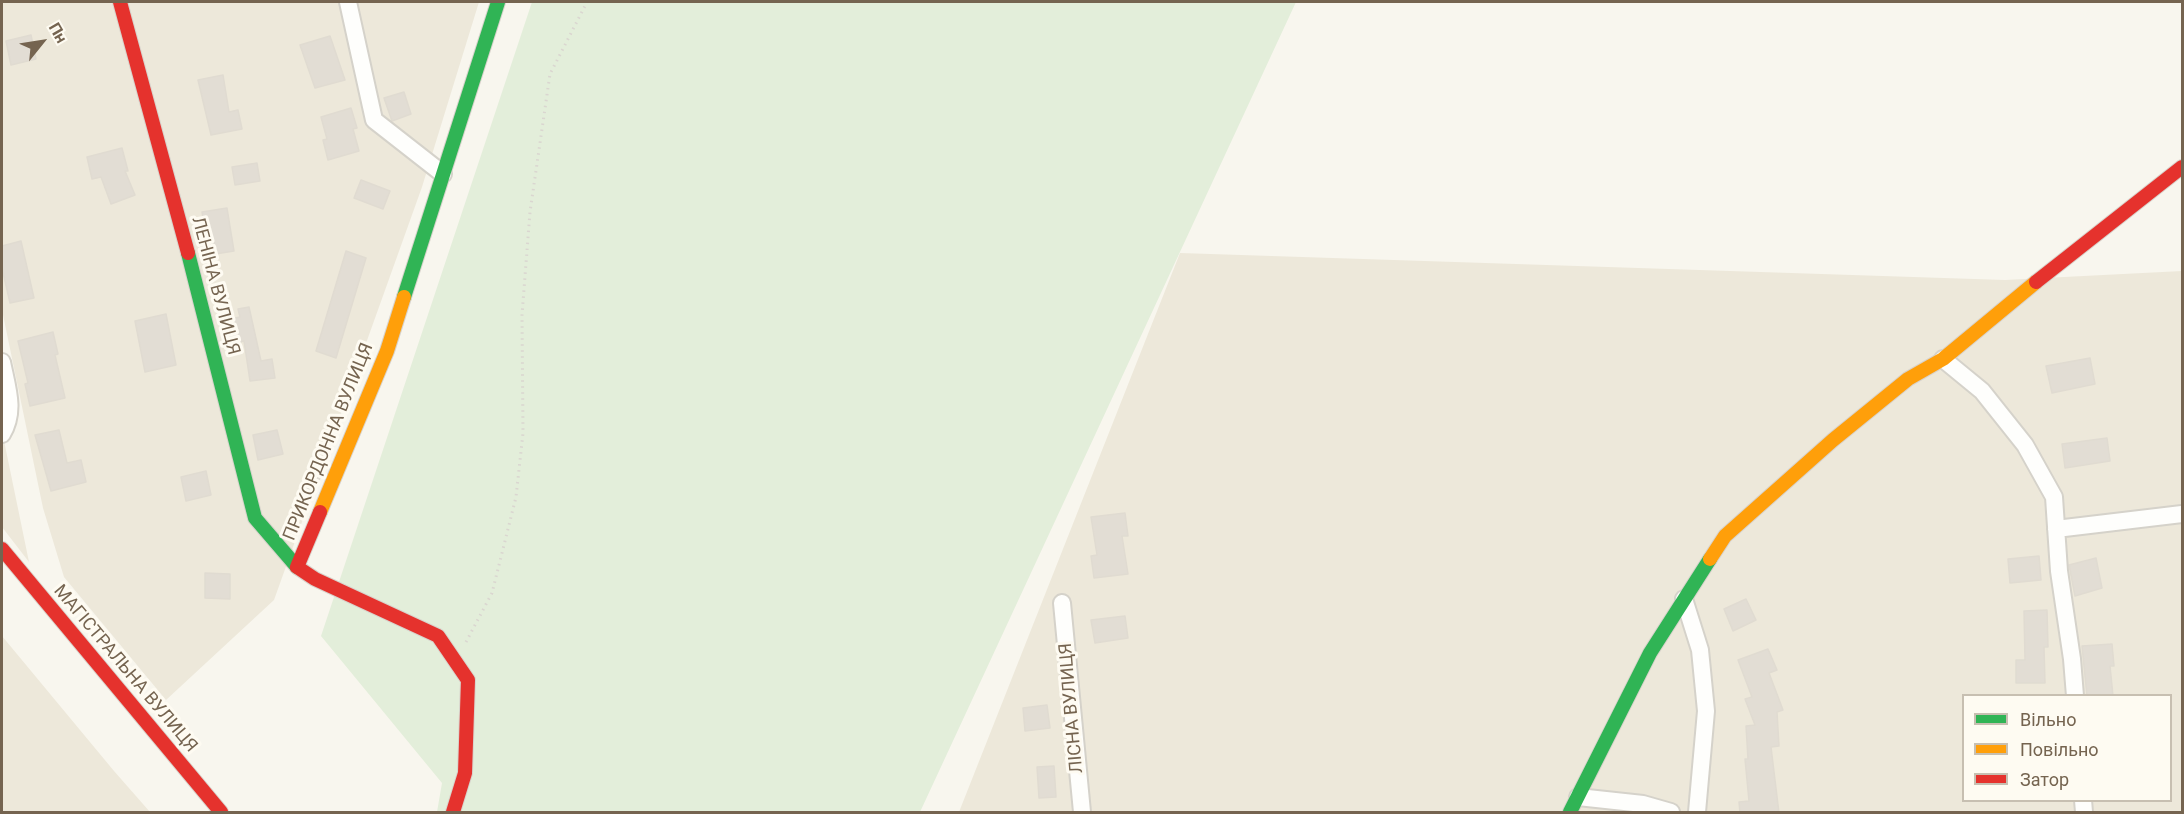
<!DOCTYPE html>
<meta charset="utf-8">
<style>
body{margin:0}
#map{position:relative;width:2184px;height:814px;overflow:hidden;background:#f8f6ee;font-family:Roboto,sans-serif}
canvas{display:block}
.frame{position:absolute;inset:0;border:3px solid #756450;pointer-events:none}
.legend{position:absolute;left:1962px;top:694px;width:210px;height:108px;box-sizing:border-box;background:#fefbf2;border:2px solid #c7bfb1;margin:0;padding:8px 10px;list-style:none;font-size:18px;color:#756450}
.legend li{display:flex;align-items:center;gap:12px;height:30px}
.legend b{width:30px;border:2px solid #c7bfb1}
.north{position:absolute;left:12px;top:12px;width:60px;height:60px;-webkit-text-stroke:4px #fefbf2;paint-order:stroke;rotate:60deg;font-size:16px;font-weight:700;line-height:24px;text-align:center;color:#756450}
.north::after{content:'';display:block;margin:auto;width:21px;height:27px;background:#756450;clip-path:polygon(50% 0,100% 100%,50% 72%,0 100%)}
</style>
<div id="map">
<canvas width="2184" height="814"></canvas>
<div class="frame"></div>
<ul class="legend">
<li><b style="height:8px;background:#30b455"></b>Вільно</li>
<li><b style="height:8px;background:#ff9f0a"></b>Повільно</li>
<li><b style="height:8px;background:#e5322d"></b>Затор</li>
</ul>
<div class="north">Пн</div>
</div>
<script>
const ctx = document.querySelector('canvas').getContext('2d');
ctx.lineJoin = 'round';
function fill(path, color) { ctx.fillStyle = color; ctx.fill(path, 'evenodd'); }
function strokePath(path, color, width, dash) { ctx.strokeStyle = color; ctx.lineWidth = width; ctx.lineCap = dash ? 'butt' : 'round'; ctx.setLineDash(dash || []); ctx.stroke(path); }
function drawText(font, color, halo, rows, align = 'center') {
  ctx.font = font + ' Roboto,sans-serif'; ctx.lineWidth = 6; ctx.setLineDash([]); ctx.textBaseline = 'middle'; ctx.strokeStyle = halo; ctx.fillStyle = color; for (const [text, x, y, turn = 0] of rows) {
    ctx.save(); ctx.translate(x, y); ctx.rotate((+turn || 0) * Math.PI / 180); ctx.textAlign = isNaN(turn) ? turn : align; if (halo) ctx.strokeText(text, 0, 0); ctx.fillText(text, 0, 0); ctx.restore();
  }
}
const residential = new Path2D(`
 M2,2H479L422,187L274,600L166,700L64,577L43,508L2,310Z
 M1180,253L2005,280L2182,271V812H959ZM1964,696H2170V800H1964Z
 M2,431L29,562L2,527Z
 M2,636L114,771L150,812H2Z`);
const green = new Path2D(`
 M532,2H1296L920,812H437L442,783L321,636Z`);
const building = new Path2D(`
 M31,35L36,59L11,65L6,41Z
 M330,36L345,80L315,88L300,45Z
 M223,75L229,112L238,110L242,129L211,135L198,80Z
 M404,92L411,114L392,121L384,98Z
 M351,108L357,128L353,129L359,151L328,160L323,140L327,139L321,117Z
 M122,148L128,171H125L135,195L111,204L101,177L92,179L87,157Z
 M257,163L260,181L235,185L232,167Z
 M361,180L390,191L383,209L354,198Z
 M227,208L234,251L209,255L202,212Z
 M21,241L34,298L10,303L2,268V246Z
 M346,251L366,258L336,358L316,351Z
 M249,307L261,361L272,359L275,378L250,381L244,341L232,344L226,320L240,317L238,309Z
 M166,314L176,365L145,372L135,321Z
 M53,332L58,354L55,355L65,398L30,406L25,384L28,383L18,341Z
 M2090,358L2095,384L2052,393L2046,366Z
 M59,430L67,463L81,460L86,482L51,491L35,435Z
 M277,430L283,454L258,460L253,435Z
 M2107,438L2110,461L2065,468L2062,444Z
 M309,466L323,471L314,492L301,488Z
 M206,471L211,495L186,501L181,477Z
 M1125,513L1128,536H1122L1128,574L1094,578L1091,556L1097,555L1091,517Z
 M2039,556L2041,580L2010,583L2008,559Z
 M2096,558L2102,588L2075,596L2069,565Z
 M205,573L230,574V599L205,598Z
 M1746,599L1756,620L1733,631L1724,609Z
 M2047,610L2048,647H2044L2045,683H2016V660H2025L2024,611Z
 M1125,616L1128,638L1095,643L1091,620Z
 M2112,644L2114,666H2110L2113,696H2087L2082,646Z
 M1768,649L1777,670L1769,673L1783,710L1777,712L1779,746L1771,747L1779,813H1740L1739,802L1749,801L1745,759H1748L1746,726L1755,725L1745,699L1752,697L1738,660Z
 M1047,705L1050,728L1025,731L1023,708Z
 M1054,766L1056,797L1039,798L1037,767Z`);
const path = new Path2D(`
 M466,642L492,593L516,497L523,433L522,315L530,212L550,74L587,2`);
const street = new Path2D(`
 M348,2L374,120L443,174
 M1943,359L1982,391L2025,445L2054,497L2059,571L2072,659L2075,696
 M2,362C7,387 16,411 2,434
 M2056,529L2182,514
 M1684,599L1700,650L1706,711L1697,812
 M1062,603L1082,812
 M1578,797L1643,804L1671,812
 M2083,800L2084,812`);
const fast = new Path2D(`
 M188,253L255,518L297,567
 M404,297L498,2
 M1570,812L1650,653L1710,559`);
const slow = new Path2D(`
 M320,512L387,351L404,297
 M1710,559L1725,536L1833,440L1908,379L1943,359L2036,282`);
const jam = new Path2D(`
 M120,2L188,253
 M2036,282L2182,167
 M320,512L297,567L315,579L438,636L468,680L465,773L453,812
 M2,549L221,812`);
const streetNames = [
 ["ЛЕНІНА ВУЛИЦЯ",215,286,75],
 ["ПРИКОРДОННА ВУЛИЦЯ",329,442,-68],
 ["МАГІСТРАЛЬНА ВУЛИЦЯ",125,669,50],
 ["ЛІСНА ВУЛИЦЯ",1072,708,-95]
];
fill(residential, '#ede8da');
fill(green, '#e3eeda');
fill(building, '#e2ddd4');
strokePath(building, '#e0dbd1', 1.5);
strokePath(street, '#d5d2ca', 20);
strokePath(fast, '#d8d3cc', 16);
strokePath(slow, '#d8d3cc', 16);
strokePath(jam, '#d8d3cc', 16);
strokePath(path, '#dad6d0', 3, [1.5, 4.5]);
strokePath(street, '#fefefc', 16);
strokePath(fast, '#30b455', 14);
strokePath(slow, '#ff9f0a', 14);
strokePath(jam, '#e5322d', 14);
drawText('18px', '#756450', '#fefbf2', streetNames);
</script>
